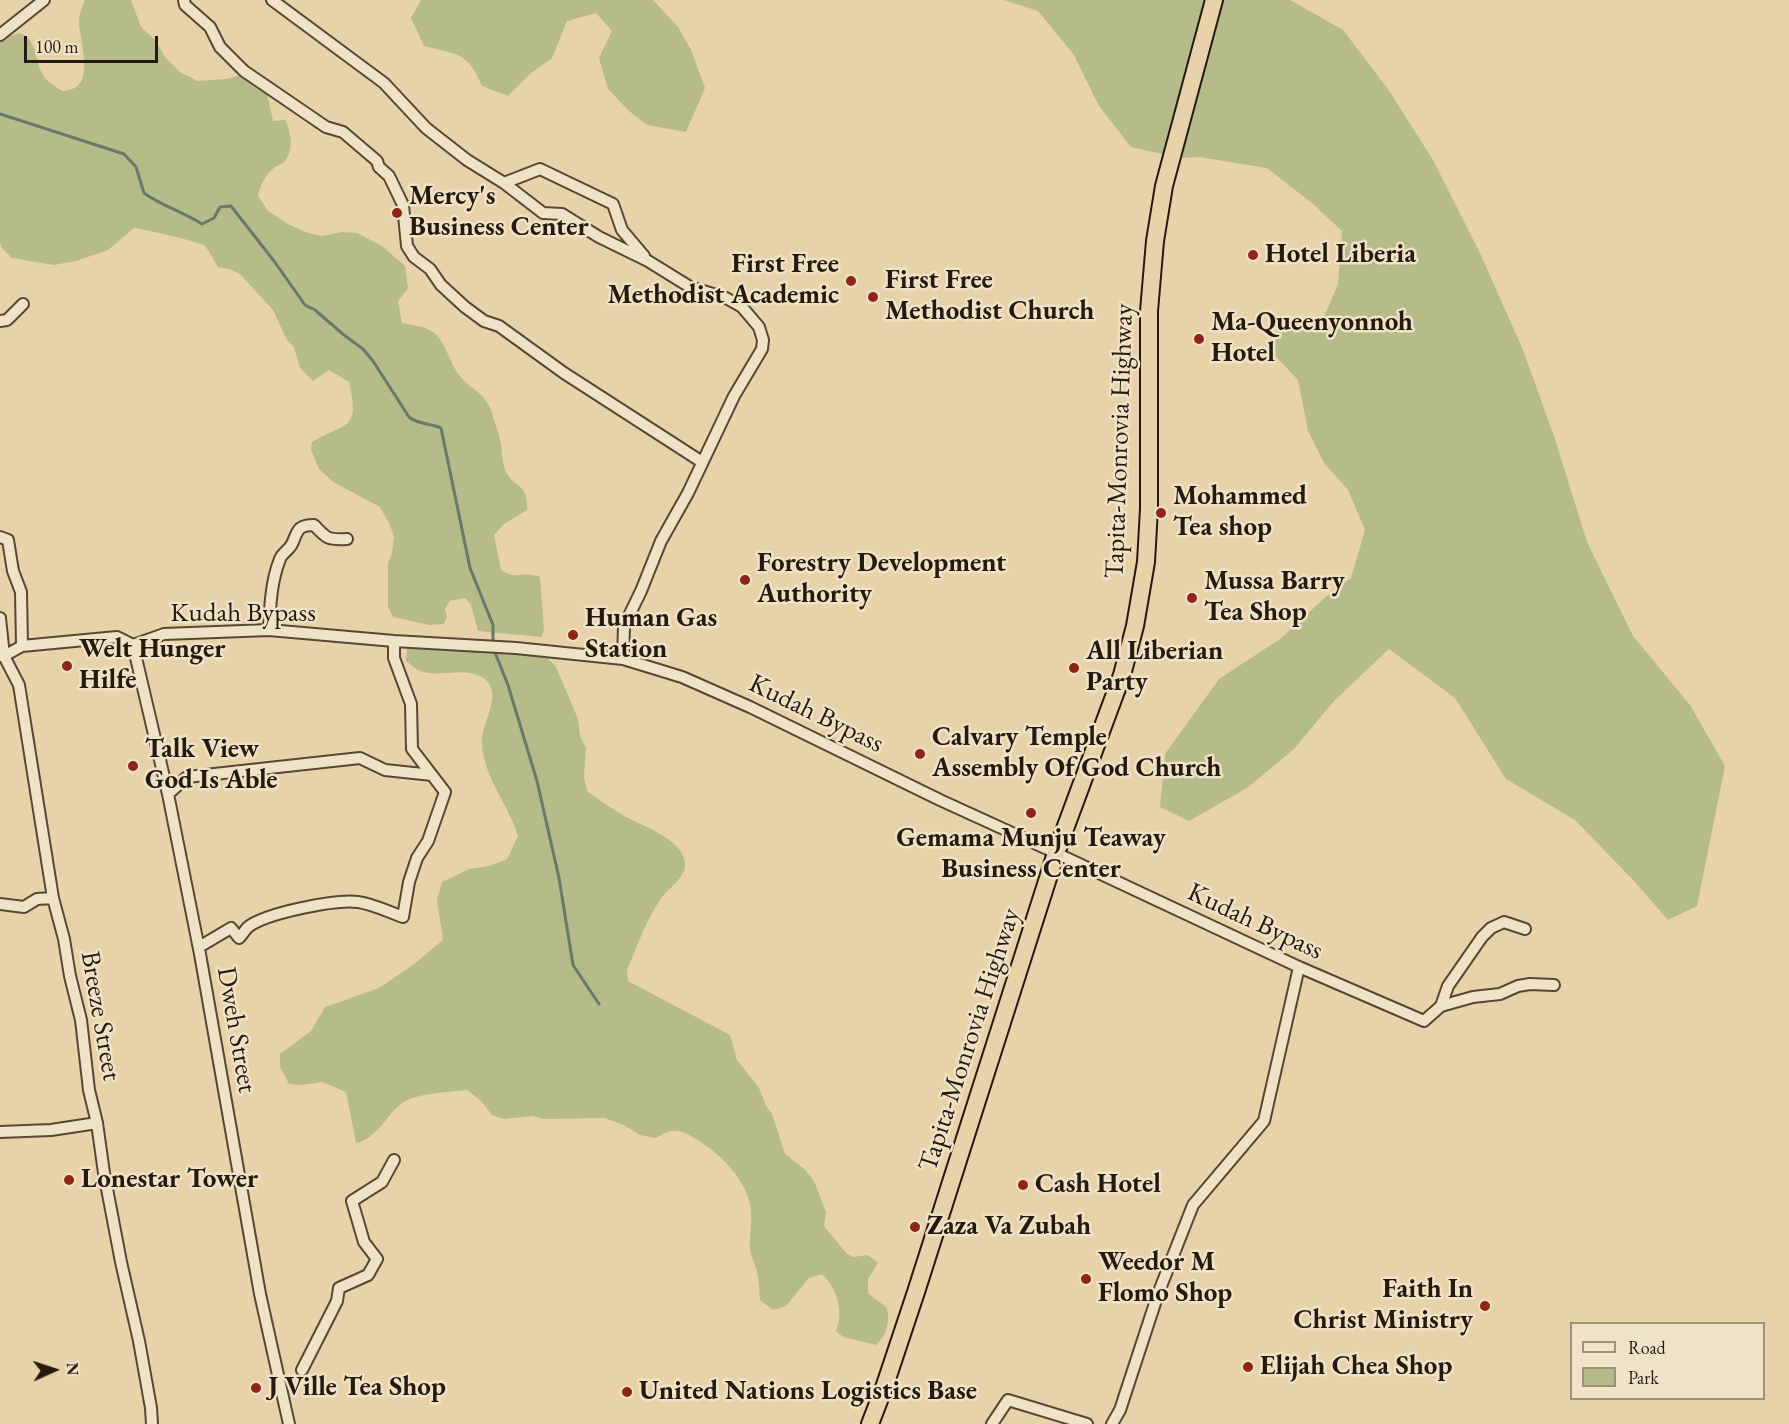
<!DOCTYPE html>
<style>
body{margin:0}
#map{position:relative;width:1789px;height:1424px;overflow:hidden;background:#e8d2a9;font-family:"EB Garamond",serif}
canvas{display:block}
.legend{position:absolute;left:1570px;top:1322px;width:195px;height:78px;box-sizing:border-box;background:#f0e2c7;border:2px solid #9f927d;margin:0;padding:8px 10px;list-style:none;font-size:18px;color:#251a0e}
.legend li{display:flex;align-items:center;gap:12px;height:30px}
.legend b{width:30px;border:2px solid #9f927d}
.north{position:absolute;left:24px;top:1340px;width:60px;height:60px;-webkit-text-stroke:4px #f0e2c7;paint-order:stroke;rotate:87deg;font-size:16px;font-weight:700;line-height:24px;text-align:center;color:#251a0e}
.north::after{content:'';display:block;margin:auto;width:21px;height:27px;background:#251a0e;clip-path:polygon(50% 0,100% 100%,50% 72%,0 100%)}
.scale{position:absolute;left:24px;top:36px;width:134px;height:27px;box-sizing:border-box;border:3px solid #251a0e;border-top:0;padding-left:8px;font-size:18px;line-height:21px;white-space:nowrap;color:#251a0e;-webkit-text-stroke:4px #f0e2c7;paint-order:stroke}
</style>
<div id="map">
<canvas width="1789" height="1424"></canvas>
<ul class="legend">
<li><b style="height:8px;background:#f0e2c7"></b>Road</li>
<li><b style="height:16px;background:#b5bc89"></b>Park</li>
</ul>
<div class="north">N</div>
<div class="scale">100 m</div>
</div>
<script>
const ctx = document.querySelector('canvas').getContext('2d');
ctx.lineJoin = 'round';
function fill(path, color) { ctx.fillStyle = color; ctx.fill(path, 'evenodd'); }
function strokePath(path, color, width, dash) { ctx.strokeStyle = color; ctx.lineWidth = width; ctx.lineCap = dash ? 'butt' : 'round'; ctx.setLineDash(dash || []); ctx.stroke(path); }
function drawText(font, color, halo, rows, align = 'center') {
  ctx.font = font + ' "EB Garamond",serif'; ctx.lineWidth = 5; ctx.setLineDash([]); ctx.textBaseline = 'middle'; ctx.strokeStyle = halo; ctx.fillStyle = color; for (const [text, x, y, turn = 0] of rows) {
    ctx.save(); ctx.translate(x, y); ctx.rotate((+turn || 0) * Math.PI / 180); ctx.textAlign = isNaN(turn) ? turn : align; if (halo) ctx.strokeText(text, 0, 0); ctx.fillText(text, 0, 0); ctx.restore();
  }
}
const green = new Path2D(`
 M85,0H131L141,27L156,41L165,57L181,73L198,81L226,79L242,75L267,93L273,121L285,120C291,131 294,150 285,161C282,165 277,165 274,168C265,175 260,186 258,196L268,211L288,224L308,233L322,236L341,232L357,233L382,246L405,266L408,288L398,301L402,323C412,325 424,326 433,332C446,342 449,362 459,375C470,390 485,391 492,413C495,423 499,434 501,444C502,453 502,464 506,472C515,489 528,482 527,510L504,524L494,535L501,570C517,581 523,570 540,577L544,630L541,637L478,631L471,605L465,598L450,601L445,609L447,617L444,624L429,625L393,617L388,607V564L392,553L394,537L390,525L380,507L333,482L319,469L311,450L312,442C348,421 360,431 349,382L329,370L313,381L300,368L294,347L287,340L273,310L240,274L229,269L218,267C214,261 210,252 205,246C201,242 143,229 134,228L108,250L76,261L54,265L12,258L2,248L0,243V42L6,37L20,33C40,41 33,65 46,79C50,84 57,87 62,91C67,90 72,90 76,87C92,77 80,39 79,23C79,14 82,8 85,0Z
 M421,0H653L678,27L691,50L705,88L686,132L647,125L629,111L608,89L599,58L612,31L596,13L567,21L552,58L530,74L508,96L482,86C467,51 458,55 424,46L411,18Z
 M1004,0H1290L1343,30L1388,89L1433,160L1479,251L1523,350L1555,439L1587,542L1633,636L1690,705L1725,766L1697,906L1668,920L1635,882L1575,820L1506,779L1455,698L1389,649L1334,701L1294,749L1247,788L1189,821L1160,807L1165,754L1219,679L1280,639L1330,593L1351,578L1365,530L1348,490L1324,463L1308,431L1298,380L1265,345L1283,325L1324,317L1338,284L1342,231L1313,204L1267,168L1199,157L1180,158L1131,147L1099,106L1074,55L1038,11Z
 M418,642L543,653L556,667L578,719L580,736L586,748L584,777L587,791C598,799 609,807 621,814C637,824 684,839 685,863C686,878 668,888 660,900C646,920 637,947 627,970L628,981L730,1035L737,1060L759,1088L766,1106L772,1114L785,1154L804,1169L814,1181L826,1212L824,1226L847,1254L853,1257L868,1255L878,1263L868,1279V1293L887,1308C890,1321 887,1336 876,1345L843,1337L836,1331C844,1312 837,1288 822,1274L809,1278L786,1306L773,1310L760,1300C759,1289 759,1278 756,1268C754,1262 751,1256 750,1250C749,1235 753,1219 750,1204C744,1176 717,1151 694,1138C679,1129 671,1128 656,1138L640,1135L624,1125L604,1118L543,1119L533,1116L504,1119L492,1115L481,1101L467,1090C449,1092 417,1093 402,1103C386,1115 377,1139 356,1143L346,1092L322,1082L302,1085L289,1084L280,1067V1054L311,1031L325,1007L379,988L413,965L443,940L437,900L442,882L469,869L489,866L507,859L518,836C509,805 483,777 482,743C481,722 507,690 480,676C461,666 435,680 416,669C413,667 409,663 406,661L407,647Z`);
const stream = new Path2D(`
 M0,114L124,154L136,167L144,193C162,206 183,212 202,224L214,218L220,207L231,206L274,261L305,305L315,310L344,335L363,349L373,361L409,417C419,425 430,423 441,428L470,568L493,625V643
 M494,650L508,685L537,781L559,878L573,965L599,1004`);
const minor = new Path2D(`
 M184,0L185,5L210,27L220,47L244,71L326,127L343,132L377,161L379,167L389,176L403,205L407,246L414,257L430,269L441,285L465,307L484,321L499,326L564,373L702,462
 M272,0L384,83L426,128L467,160L504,183L543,213L562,214L599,237L648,261L690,287L726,298L742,307L759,327L763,340L762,349L734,396L688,493L661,541L641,591L624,626L623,659
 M0,35L44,0
 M504,183L540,169L613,204L622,230L644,256
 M0,321L7,320L23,304
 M0,537L8,540L13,571L21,592L22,646
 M0,618L4,656L19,685L53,898L64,939L70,976L81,1020L89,1090L97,1123L104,1173L121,1262L139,1341L151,1408L152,1424
 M269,630C270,607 271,581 280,559C282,553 289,550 292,544C298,531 297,525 314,525C327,539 328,540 347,539
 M133,645L168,794L200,954L260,1294L289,1424
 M0,656H4L22,646L106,638L117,637L133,645L164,634L269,630L394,641L516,648L623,659L682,677L750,707L940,800L1056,853L1299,967L1424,1021L1441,1006L1448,986L1482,937L1491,928L1504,922L1525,929
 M168,794L187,777L360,758L385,770L432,775
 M0,904L24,907L37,899L53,898
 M199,947L231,928L239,938C242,935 245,930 248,927C266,913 336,899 358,902C373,904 389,912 403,917L409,882L417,858L428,841L445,792L412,749L411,704L394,658V641
 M1441,1006L1473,997L1500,994L1518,986L1530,984L1554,985
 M0,1132L51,1130L97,1123
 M302,1370L337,1301L339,1288L368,1275L377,1259L364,1242L352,1201L382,1182L394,1160
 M992,1424L1008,1400L1087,1424
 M1112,1424L1120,1410L1158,1294L1193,1205L1264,1121L1299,967`);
const highway = new Path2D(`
 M870,1424L885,1385L916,1292L1056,853L1122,675L1135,626L1146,562L1149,509V311L1155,241L1164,186L1214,0`);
const markers = [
 [397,213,6,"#8f2418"],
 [1253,255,6,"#8f2418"],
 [851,281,6,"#8f2418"],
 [873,297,6,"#8f2418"],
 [1199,339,6,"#8f2418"],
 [1161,513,6,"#8f2418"],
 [745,580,6,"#8f2418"],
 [1192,598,6,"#8f2418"],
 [573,635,6,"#8f2418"],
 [67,666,6,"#8f2418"],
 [1074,668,6,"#8f2418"],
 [920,754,6,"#8f2418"],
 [133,766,6,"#8f2418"],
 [1031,813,6,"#8f2418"],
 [69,1180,6,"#8f2418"],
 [1023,1185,6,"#8f2418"],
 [915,1227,6,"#8f2418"],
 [1086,1279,6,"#8f2418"],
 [1485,1306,6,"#8f2418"],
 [1248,1367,6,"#8f2418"],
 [256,1388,6,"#8f2418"],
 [627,1392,6,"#8f2418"]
];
const poiNames = [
 ["Mercy's",409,197],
 ["Business Center",409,228],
 ["Hotel Liberia",1265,255],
 ["First Free",839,265,"right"],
 ["Methodist Academic",839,296,"right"],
 ["First Free",885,281],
 ["Methodist Church",885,312],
 ["Ma-Queenyonnoh",1211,323],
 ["Hotel",1211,354],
 ["Mohammed",1173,497],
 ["Tea shop",1173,528],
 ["Forestry Development",757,564],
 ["Authority",757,595],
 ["Mussa Barry",1204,582],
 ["Tea Shop",1204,613],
 ["Human Gas",585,619],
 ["Station",585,650],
 ["Welt Hunger",79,650],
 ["Hilfe",79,681],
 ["All Liberian",1086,652],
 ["Party",1086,683],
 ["Calvary Temple",932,738],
 ["Assembly Of God Church",932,769],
 ["Talk View",145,750],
 ["God Is Able",145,781],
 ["Gemama Munju Teaway",1031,839,"center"],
 ["Business Center",1031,870,"center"],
 ["Lonestar Tower",81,1180],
 ["Cash Hotel",1035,1185],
 ["Zaza Va Zubah",927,1227],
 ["Weedor M",1098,1263],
 ["Flomo Shop",1098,1294],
 ["Faith In",1473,1290,"right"],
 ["Christ Ministry",1473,1321,"right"],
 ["Elijah Chea Shop",1260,1367],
 ["J Ville Tea Shop",268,1388],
 ["United Nations Logistics Base",639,1392]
];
const streetNames = [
 ["Tapita-Monrovia Highway",1120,441,-88],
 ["Kudah Bypass",243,614],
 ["Kudah Bypass",816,714,26],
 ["Kudah Bypass",1255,922,25],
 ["Breeze Street",100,1016,80],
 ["Dweh Street",236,1030,80],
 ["Tapita-Monrovia Highway",970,1040,-72]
];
fill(green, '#b5bc89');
strokePath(stream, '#6a7969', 3);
strokePath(minor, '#564835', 14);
strokePath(highway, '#251a0e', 20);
strokePath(minor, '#f0e2c7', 10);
strokePath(highway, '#e8d2a9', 16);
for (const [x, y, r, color] of markers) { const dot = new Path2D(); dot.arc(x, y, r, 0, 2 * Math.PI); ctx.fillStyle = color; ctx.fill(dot); strokePath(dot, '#f0e2c7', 2); }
drawText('bold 27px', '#251a0e', '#f0e2c7', poiNames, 'left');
drawText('27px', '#251a0e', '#f0e2c7', streetNames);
</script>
